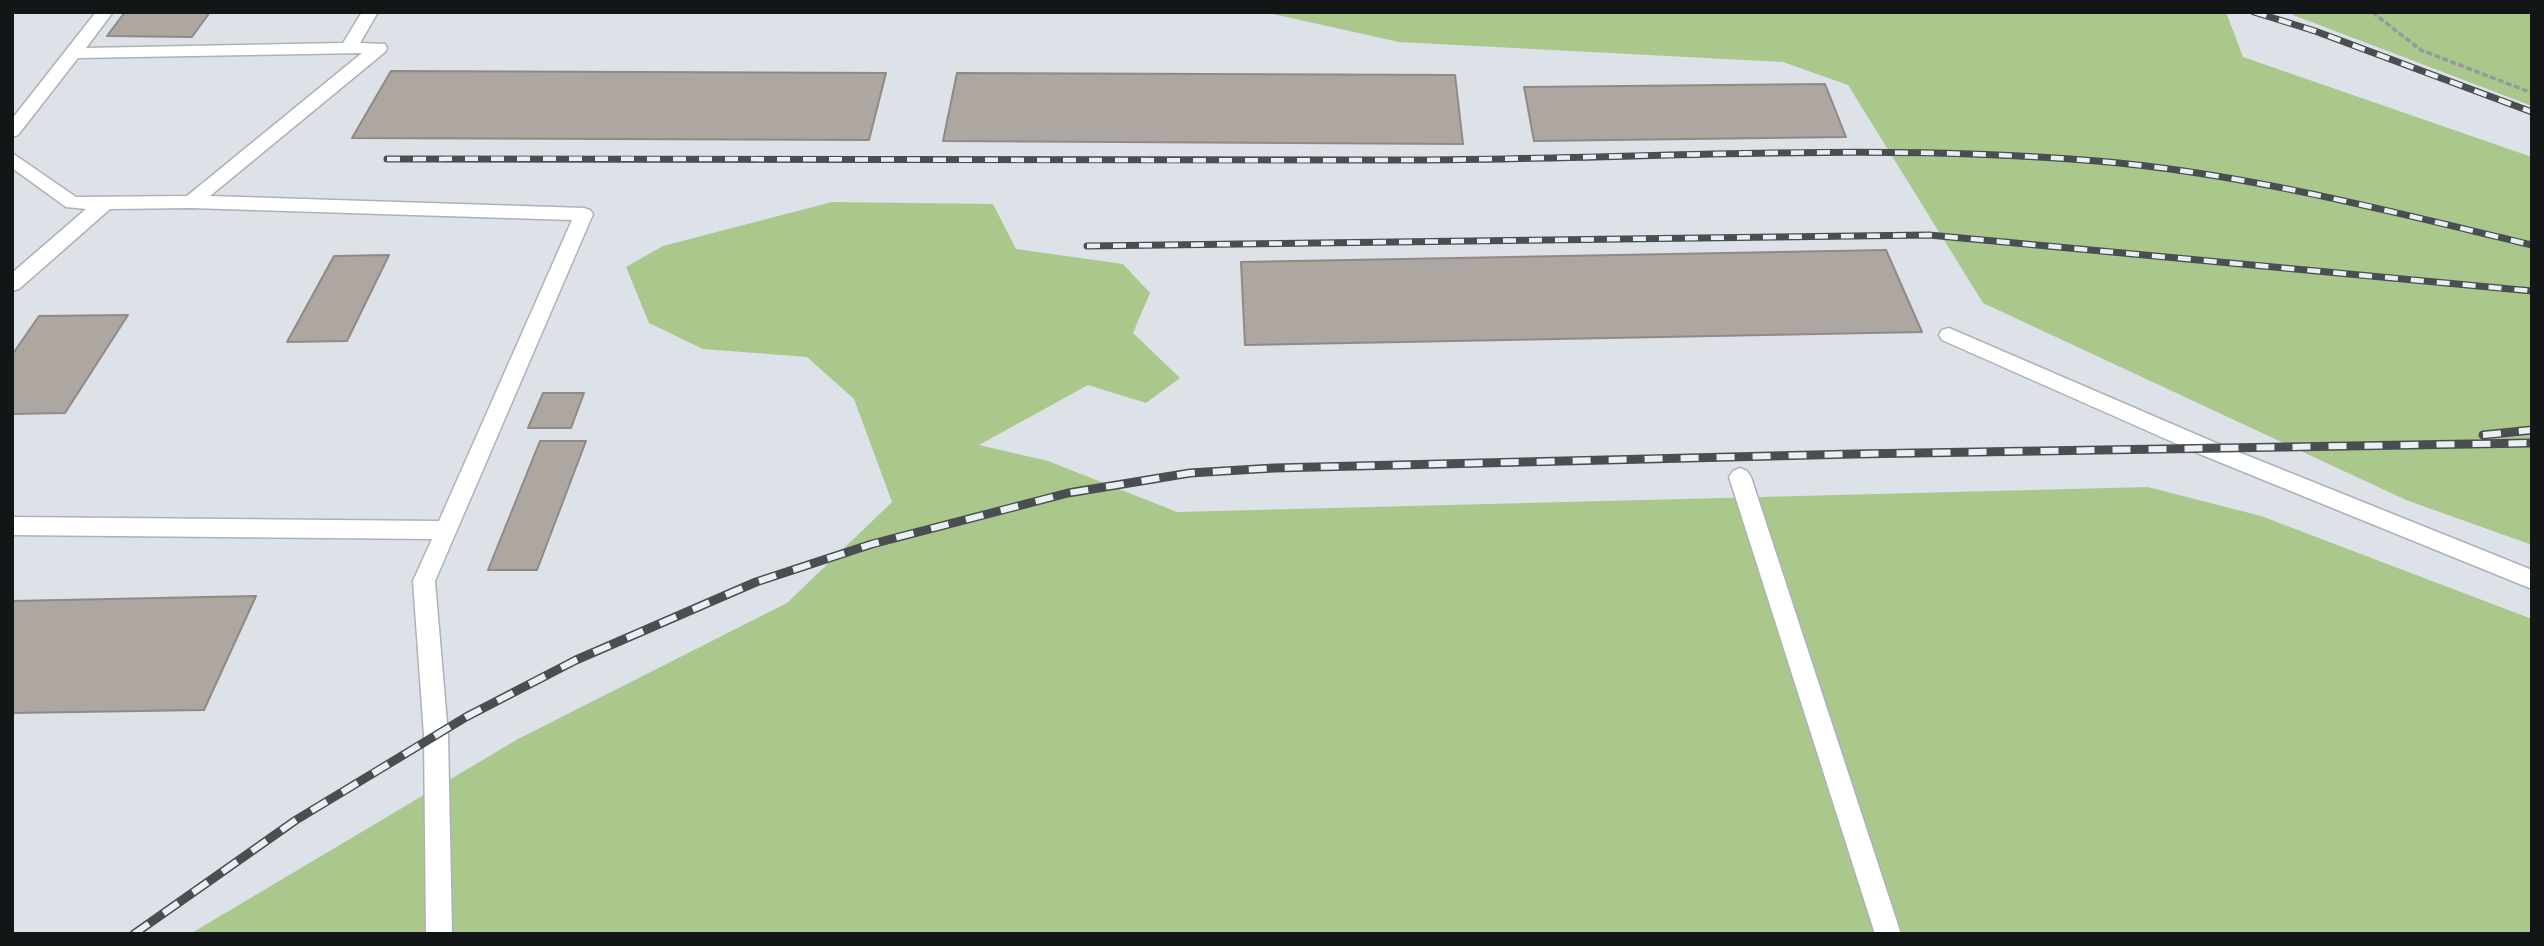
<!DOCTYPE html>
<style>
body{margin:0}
#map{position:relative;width:2544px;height:946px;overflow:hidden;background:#dce2e8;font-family:"Work Sans",sans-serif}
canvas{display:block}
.frame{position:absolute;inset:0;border:14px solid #131617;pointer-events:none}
</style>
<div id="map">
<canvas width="2544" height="946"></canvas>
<div class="frame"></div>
</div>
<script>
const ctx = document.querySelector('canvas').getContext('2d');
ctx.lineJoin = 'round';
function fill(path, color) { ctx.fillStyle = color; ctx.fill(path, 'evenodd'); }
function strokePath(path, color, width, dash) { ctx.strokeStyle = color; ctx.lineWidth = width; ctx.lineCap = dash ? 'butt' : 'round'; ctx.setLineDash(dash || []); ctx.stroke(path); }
const green = new Path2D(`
 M1264,12H2226L2243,57L2532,157V545L2406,500L1983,303L1848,85L1783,62L1399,42Z
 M2292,12H2532V106L2293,15Z
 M832,202L993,204L1016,249L1123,264L1150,293L1133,333L1180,378L1146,403L1088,385L979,445L1048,461L1177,512L2148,487L2261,516L2532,619V934H190L518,739L787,603L892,502L854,399L807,357L703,349L649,323L626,267L663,246Z`);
const building = new Path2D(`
 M125,12H210L192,37L107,36Z
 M391,71L886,73L869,140L352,138Z
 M957,73L1455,75L1463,144L943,141Z
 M1825,84L1846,137L1534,141L1524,87Z
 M1886,250L1922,332L1245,345L1241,262Z
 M389,255L347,341L287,342L334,256Z
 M128,315L65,413L12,414V355L39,316Z
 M543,393H584L571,428H528Z
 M540,441H586L537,570H488Z
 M256,596L204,710L12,713V601Z`);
const path = new Path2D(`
 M2372,12L2421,50L2532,93`);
const lane = new Path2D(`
 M96,12H113L86,48L343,43L362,12H378L360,43L385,44L387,48L385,52L210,196L584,208L590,210L593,214L435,581L448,735L452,934H426L424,735L413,581L432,539L12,535V517L439,521L572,220L191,208L110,209L19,289L12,291V273L86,209L66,207L12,168V153L76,197L187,196L362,53L78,58L18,135L12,137V119Z
 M1949,328L2216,443L2532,570V589L2202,455L1942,340L1939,335L1942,330Z
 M1740,468L1747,471L1751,477L1901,934H1875L1729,477L1733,471Z`);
const railFar1 = new Path2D(`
 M2254,12L2315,31L2532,112
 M387,159C723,158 1058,161 1394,160C1628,160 1863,142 2097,161C2244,173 2388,211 2532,245
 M1087,246L1929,235L2532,291`);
const rail = new Path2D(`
 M2483,435L2532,430
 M134,934L296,820L466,717L576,660L756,582L872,544L1068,493L1190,473L1274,468L1854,454L2532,443`);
fill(green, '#aac88c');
fill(building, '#ada6a1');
strokePath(building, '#908985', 2);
strokePath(lane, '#acb2b8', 3);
strokePath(path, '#959a9e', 3.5, [6, 2.5]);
fill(lane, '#fff');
strokePath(railFar1, '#4a4e50', 7);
strokePath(rail, '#4a4e50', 9);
strokePath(railFar1, '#e9f0f5', 4.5, [13]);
strokePath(rail, '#e9f0f5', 6, [18]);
</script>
